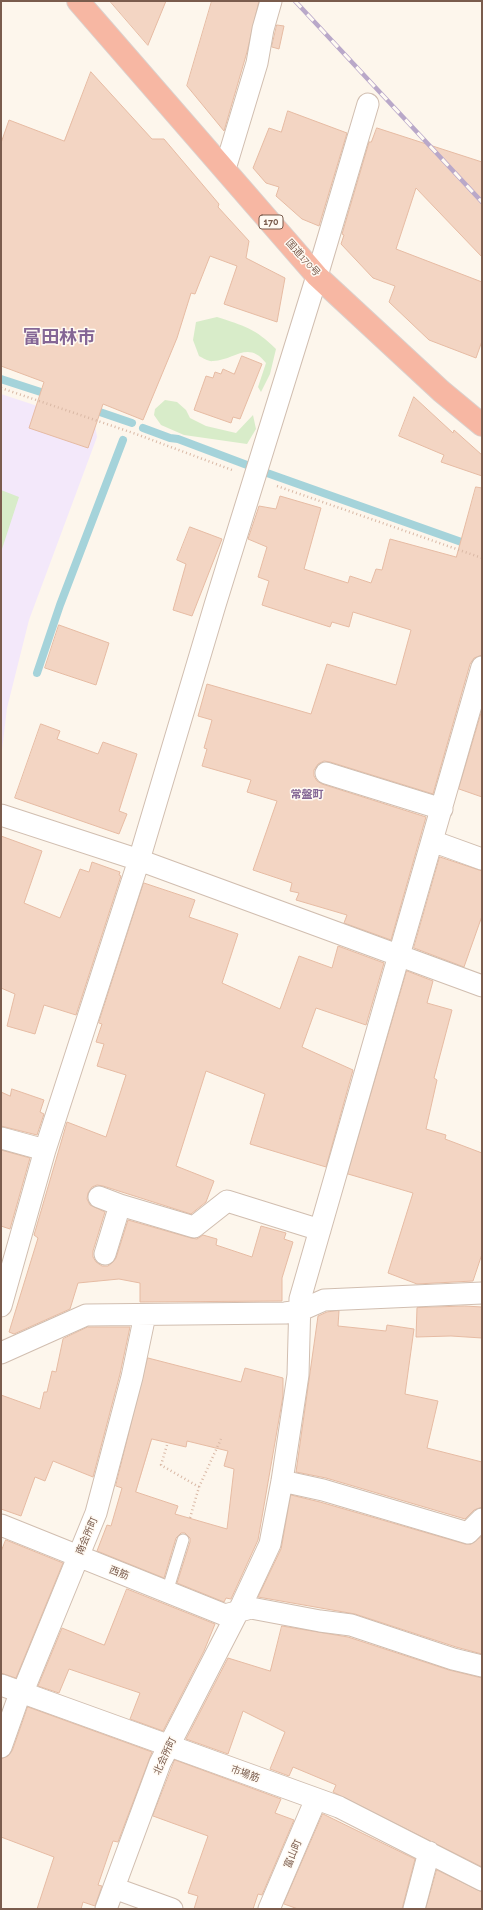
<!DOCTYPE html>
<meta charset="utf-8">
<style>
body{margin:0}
#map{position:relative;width:483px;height:1910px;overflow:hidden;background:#fdf6ec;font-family:Raleway,sans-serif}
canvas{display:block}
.frame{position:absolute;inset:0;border:2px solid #7a5c4d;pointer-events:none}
</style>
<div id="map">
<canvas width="483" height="1910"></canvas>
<div class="frame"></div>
</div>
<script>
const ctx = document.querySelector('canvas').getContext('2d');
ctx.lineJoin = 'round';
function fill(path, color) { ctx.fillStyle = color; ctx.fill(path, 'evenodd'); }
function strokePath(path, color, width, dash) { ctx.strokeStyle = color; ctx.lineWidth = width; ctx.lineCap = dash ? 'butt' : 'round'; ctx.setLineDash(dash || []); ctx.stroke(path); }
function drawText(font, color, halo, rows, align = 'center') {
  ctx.font = font + ' Raleway,"Noto Sans JP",sans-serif'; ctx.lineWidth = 3; ctx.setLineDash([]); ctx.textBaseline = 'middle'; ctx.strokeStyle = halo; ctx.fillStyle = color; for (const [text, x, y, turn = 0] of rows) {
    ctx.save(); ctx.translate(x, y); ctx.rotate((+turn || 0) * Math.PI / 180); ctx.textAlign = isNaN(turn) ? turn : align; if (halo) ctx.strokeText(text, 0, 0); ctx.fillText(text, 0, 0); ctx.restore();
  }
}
const education = new Path2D(`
 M1,394L95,425L97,437L29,620L7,708L1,759Z`);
const green = new Path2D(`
 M217,317C244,326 255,328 276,349L270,374L261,392L258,387L266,363C248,340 235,360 213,361C209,362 203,358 199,356L193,340L196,322Z
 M165,400L177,402L186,410L190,418L206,426L236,433L253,415L256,429L247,444L184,435L161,425L154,415L155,409Z
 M1,490L19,497L1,552Z`);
const stream = new Path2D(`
 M1,379L50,395
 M91,409L132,423
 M143,428L170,438L178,439L247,465
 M267,473L467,544
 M37,673L60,605L123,440`);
const building = new Path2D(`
 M110,1H166L148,45Z
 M212,1H259L247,52L224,131L187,86Z
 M277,25L284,26L279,49L272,47Z
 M91,72L152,139H164L219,204L218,207L249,241L246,258L285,278L277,322L224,304L237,266L210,256L195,294L191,293L177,338L143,420L103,404L88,448L29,428L44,382L1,366V143L9,120L64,141Z
 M288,111L347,133L319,226L302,219L276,196L279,187L266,183L253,168L269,128L281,132Z
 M377,128L482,162V257L416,188L396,249L482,282V341L476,358L429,340L389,302L395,286L373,278L341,244L344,235L342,234L369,142H371Z
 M242,356L262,364L240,419L233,417L231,423L194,410L206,376L213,378L215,372L221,374L223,369L234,374Z
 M414,397L453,433L454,430L482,455V476L441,462L444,455L399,436Z
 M476,487L482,488V655L474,658L470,664L433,794L330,762L324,761L318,764L314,770V776L317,781L322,784L426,817L391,940L344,923L347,915L296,900L299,893L290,891L292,883L253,870L277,801L247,792L251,780L202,766L207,749L204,748L212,720L198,716L207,684L311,714L327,664L396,685L411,630L353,612L349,627L332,622L330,627L262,605L269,581L258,577L267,547L248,539L259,506L276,509L280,496L321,508L304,569L348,583L350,576L371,583L376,569L382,570L390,539L456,557Z
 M190,527L222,539L192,616L173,610L186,564L177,560Z
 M59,625L109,643L96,685L45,668Z
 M482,710V797L459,789Z
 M41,724L60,731L57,739L98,754L103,742L137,754L119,811L127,814L119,834L15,798Z
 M1,836L42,851L24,903L60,918L80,869L89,872L92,862L120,872L119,875L121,876L76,1015L44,1005L35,1034L7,1026L15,994L1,988Z
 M440,857L482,871V916L464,967L414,948Z
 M144,883L195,900L189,917L238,934L222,983L280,1009L299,956L332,968L338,946L384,963L366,1025L316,1008L302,1047L353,1070L326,1167L250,1144L265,1094L206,1071L176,1166L214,1181L206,1202L191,1214L103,1186L97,1185L92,1187L88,1193L87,1199L90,1205L105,1212L93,1251V1257L96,1262L102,1266H108L113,1262L116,1258L128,1220L191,1238L197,1239L203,1235L217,1239L216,1245L252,1257L261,1226L286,1233L284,1239L293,1242L282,1278V1301L140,1302V1283L119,1279L78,1283L70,1309L14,1334L9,1332L38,1238L34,1235L67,1122L106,1137L126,1075L97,1066L104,1044L96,1042L102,1024L99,1023Z
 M407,971L433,981L427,1003L452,1010L434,1078L437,1080L426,1129L446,1135L445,1139L482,1153V1254L473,1281L417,1284L388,1273L413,1193L348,1174Z
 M12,1089L44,1100L40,1112L44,1114L37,1135L1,1126V1092L10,1096Z
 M1,1150L30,1158L10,1229L1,1226Z
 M465,1306L482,1307V1338L451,1336L416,1337L417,1308Z
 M339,1311L338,1326L386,1331L387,1325L414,1329L405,1394L438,1401L427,1448L482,1462V1507L474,1510L465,1519L326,1478L296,1472L318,1316L327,1312Z
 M88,1327H130L120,1374L93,1477L53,1461L45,1481L35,1477L21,1516L1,1509V1395L40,1409L44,1392H47L52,1371L56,1372L63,1339Z
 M148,1358L241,1382L245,1368L283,1378V1396L258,1540L231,1599L226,1598L224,1602L177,1583L190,1542V1538L185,1533H181L176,1538L164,1578L97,1551L107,1525L111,1526L122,1488L116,1486ZM152,1439L186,1447L187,1441L228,1451L224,1466L234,1469L227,1529L175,1514L178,1506L136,1492Z
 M291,1495L320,1502L465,1544H471L482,1536V1654L456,1647L355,1614L258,1597L281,1549Z
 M6,1540L63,1563L16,1678L1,1673V1552Z
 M127,1589L215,1624L204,1651L163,1731L130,1719L140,1693L69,1669L59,1693L38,1686L62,1628L104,1645Z
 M282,1626L348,1637L449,1670L482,1678V1867L333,1792L336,1785L293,1767L289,1776L270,1769L285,1732L243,1711L228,1754L186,1739L228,1658L270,1671Z
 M28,1707L152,1752L118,1842L113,1841L98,1885L102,1886L95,1906L83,1902L81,1909H37L54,1857L1,1837V1759L8,1756L12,1751Z
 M175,1760L281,1799L275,1813L294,1820L262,1895L258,1894L253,1909H194L198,1896L188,1893L208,1836L153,1816Z
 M323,1814L415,1859L402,1909H298L284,1904Z
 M437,1870L482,1892V1909H426Z`);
const path = new Path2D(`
 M1,388L136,434L232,470
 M277,486L482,558
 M167,1445L161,1465L199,1487L190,1518
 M199,1487L221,1439`);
const lane = new Path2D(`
 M167,1592L183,1540`);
const street = new Path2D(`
 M225,169L257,63L263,29L271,1
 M326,773L442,809
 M1,815L139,860L482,986
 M432,841L482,859
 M1,1138L45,1150
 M99,1197L120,1205
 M105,1254L120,1205L194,1227L227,1201L320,1230
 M1,1306L45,1150L139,860L215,605L317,276L368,104
 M1,1353L86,1315L285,1313L299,1311L324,1300L482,1293
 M282,1481L323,1490L468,1533L482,1519
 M1,1525L225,1615L251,1608L320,1621L351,1625L453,1659L482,1666
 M1,1685L339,1807L482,1880
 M1,1747L19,1696L24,1689L96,1513L132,1377L145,1315
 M114,1888L172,1909
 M106,1909L160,1763L242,1604L270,1544L282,1481L298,1375L300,1299L482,667
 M269,1909L316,1799
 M414,1909L429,1852`);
const highway = new Path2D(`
 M78,1L317,276L441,391L482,425`);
const rail = new Path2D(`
 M295,1L482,202`);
const shields = [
 [271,222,24]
];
const shieldNames = [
 ["170",271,222]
];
const streetNames = [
 ["国道170号",303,258,48],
 ["南会所町",87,1536,-67],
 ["西筋",119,1573,21],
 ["北会所町",165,1756,-65],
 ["市場筋",245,1774,20],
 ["富山町",293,1854,-67]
];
const neighbourhoodNames = [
 ["常盤町",307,795]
];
const townNames = [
 ["富田林市",59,338]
];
fill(education, '#f3e8fa');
fill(green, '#d8ecc9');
strokePath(stream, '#a5d3da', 8);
fill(building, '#f3d5c3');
strokePath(building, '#e6bba3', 1);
strokePath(lane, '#d1beb0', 13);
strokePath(street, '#d1beb0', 23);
strokePath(highway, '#dad1cd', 24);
strokePath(path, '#d9b8a5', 2.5, [1, 3]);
strokePath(lane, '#fff', 11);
strokePath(street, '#fff', 21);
strokePath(highway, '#f7b7a3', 22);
strokePath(rail, '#b9a8c9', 4.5);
strokePath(rail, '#fffaf3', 3, [9]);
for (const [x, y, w] of shields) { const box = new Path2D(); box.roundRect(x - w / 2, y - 7, w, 14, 3); ctx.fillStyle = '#fffaf3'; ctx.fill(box); strokePath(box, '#7a5c4d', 1); }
drawText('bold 9px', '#7a5c4d', null, shieldNames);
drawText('10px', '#7a5c4d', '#fffaf3', streetNames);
drawText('bold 11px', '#846695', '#fffaf3', neighbourhoodNames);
drawText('bold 18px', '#846695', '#fffaf3', townNames);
</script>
